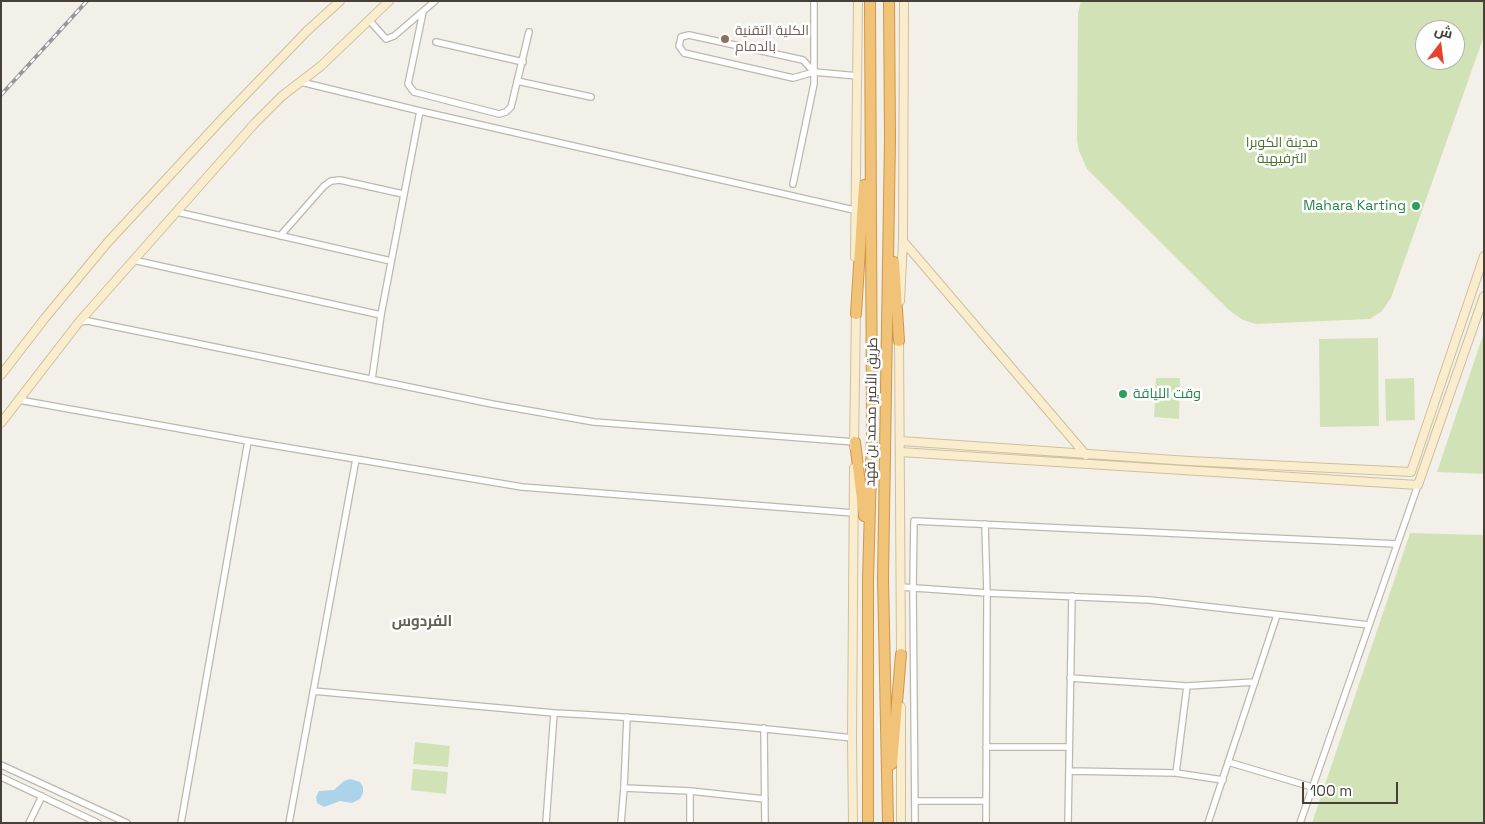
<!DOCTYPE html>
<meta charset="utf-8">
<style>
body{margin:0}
#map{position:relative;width:1485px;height:824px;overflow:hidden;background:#f3f0ea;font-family:"Space Grotesk",Cairo,sans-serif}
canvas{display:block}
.frame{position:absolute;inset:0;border:2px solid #464038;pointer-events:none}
.north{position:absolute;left:1415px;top:20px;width:50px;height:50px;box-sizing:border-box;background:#fff;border:1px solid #b5b3af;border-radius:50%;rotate:15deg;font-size:14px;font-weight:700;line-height:20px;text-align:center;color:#464038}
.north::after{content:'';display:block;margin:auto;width:18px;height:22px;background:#e6422e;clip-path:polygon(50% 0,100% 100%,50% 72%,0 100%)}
.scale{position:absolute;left:1302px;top:782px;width:96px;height:22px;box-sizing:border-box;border:2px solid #464038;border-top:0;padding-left:6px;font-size:15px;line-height:18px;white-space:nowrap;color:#464038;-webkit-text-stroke:4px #fff;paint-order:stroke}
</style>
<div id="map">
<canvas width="1485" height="824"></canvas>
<div class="frame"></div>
<div class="north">ش</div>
<div class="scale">100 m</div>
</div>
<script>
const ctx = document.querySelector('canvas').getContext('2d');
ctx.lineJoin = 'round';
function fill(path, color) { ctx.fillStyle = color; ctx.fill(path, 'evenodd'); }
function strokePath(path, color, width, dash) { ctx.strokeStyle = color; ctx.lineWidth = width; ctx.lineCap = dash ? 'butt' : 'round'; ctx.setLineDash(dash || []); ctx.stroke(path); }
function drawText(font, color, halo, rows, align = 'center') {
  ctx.font = font + ' "Space Grotesk",Cairo,sans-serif'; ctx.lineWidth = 5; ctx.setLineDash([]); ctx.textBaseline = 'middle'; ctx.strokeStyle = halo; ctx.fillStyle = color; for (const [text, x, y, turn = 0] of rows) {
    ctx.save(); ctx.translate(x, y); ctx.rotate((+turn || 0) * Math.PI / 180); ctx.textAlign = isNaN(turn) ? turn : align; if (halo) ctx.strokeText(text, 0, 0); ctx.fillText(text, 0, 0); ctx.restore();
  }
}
const green = new Path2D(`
 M1081,1H1484V36L1391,298L1382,311L1370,319L1256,324L1243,320L1230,311L1087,169L1079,151L1077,140L1078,13ZM1425,30H1455V60H1425Z
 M1484,332V474L1437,472Z
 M1378,338L1379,426L1320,427L1319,339Z
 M1156,378H1180L1179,419L1154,417Z
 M1414,378L1415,420L1386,421L1385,379Z
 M1410,533L1484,535V823H1312Z
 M415,742L450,746L448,767L413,764Z
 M413,769L448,772L446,794L411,790Z`);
const water = new Path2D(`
 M350,779L360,782L363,787V793L360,799L352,803L340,801L324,807L317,803L316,797L319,791L334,790L344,781Z`);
const street = new Path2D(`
 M423,12L408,84L414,92L499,114L506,112L511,107L529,32
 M369,20L386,39L394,36L435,1
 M436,42L523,62
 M814,72L793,78L684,53L679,46L681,37L689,35L803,60L814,72L858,76
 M517,81L591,97
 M301,82L420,111L854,210
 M793,184L814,84V1
 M177,212L391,261
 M280,236L324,186L331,181L340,180L403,194
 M133,260L381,315
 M79,322L88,321L492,404L594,422L855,442
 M372,379L381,315L420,111
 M19,400L248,441L522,487L854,513
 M985,524L987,593L986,823
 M901,587L987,593L1150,600L1369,625
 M1070,678L1187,686L1255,682
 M313,691L554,713
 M764,728L765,823
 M986,747H1069
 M1228,762L1312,787
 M1,765L127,823
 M1069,771L1176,773L1223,780
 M1176,773L1187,686
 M1,777L98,823
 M624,788L690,791L765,799
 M916,801H986
 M29,823L42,796
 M181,823L248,441
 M289,823L356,459
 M546,823L554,713C654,718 753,727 852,738
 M621,823L624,788L627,717
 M690,823V791
 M915,823L913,587L914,521L1397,544
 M1068,823L1072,596
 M1208,823L1277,615
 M1300,823L1418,485`);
const secondary = new Path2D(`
 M903,241L1086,455
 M855,257L858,1
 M900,301L903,241L904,1
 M899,337L901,658
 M1,375L45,318L108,242L223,118L307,31L340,1
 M1,423L79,322L255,123L282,96L321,66L389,1
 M901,441L1189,461L1411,472L1484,256
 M854,447L856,311
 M900,452L1418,485L1484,296
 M853,823L852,738L854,468
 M901,823V707`);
const highway = new Path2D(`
 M894,262L899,341
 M856,314L864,185
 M855,442L864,516
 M892,764L901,654
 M868,823V579L872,435L870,1
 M888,823L883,578L890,138L889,1`);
const rail = new Path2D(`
 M1,95L87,1`);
const markers = [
 [725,39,5,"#8d6e63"],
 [1416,206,5,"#2e9e5b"],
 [1123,394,5,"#2e9e5b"]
];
const educationNames = [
 ["الكلية التقنية",735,31],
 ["بالدمام",735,47]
];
const parkNames = [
 ["مدينة الكوبرا",1282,143],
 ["الترفيهية",1282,159]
];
const leisureNames = [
 ["Mahara Karting",1406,206],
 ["وقت اللياقة",1133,394,"left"]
];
const streetNames = [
 ["طريق الأمير محمد بن فهد",872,412,-89]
];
const neighbourhoodNames = [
 ["الفردوس",422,622]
];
fill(green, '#d1e3b6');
fill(water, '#acd3ea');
strokePath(street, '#beb7ad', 8);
strokePath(secondary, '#cec09d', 10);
strokePath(highway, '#cf9748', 12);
strokePath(street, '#fff', 5.5);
strokePath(secondary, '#faedcd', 8);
strokePath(highway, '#f0c378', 10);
strokePath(rail, '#979797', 4);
strokePath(rail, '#fff', 2, [5.5]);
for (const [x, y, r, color] of markers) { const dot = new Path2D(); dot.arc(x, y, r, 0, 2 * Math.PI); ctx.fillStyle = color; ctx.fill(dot); strokePath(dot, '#fff', 2); }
drawText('14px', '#785e54', '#fff', educationNames, 'left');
drawText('14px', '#4d7331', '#fff', parkNames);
drawText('14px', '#27864d', '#fff', leisureNames, 'right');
drawText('14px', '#464038', '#fff', streetNames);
drawText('bold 15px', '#685e51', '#fff', neighbourhoodNames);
</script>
